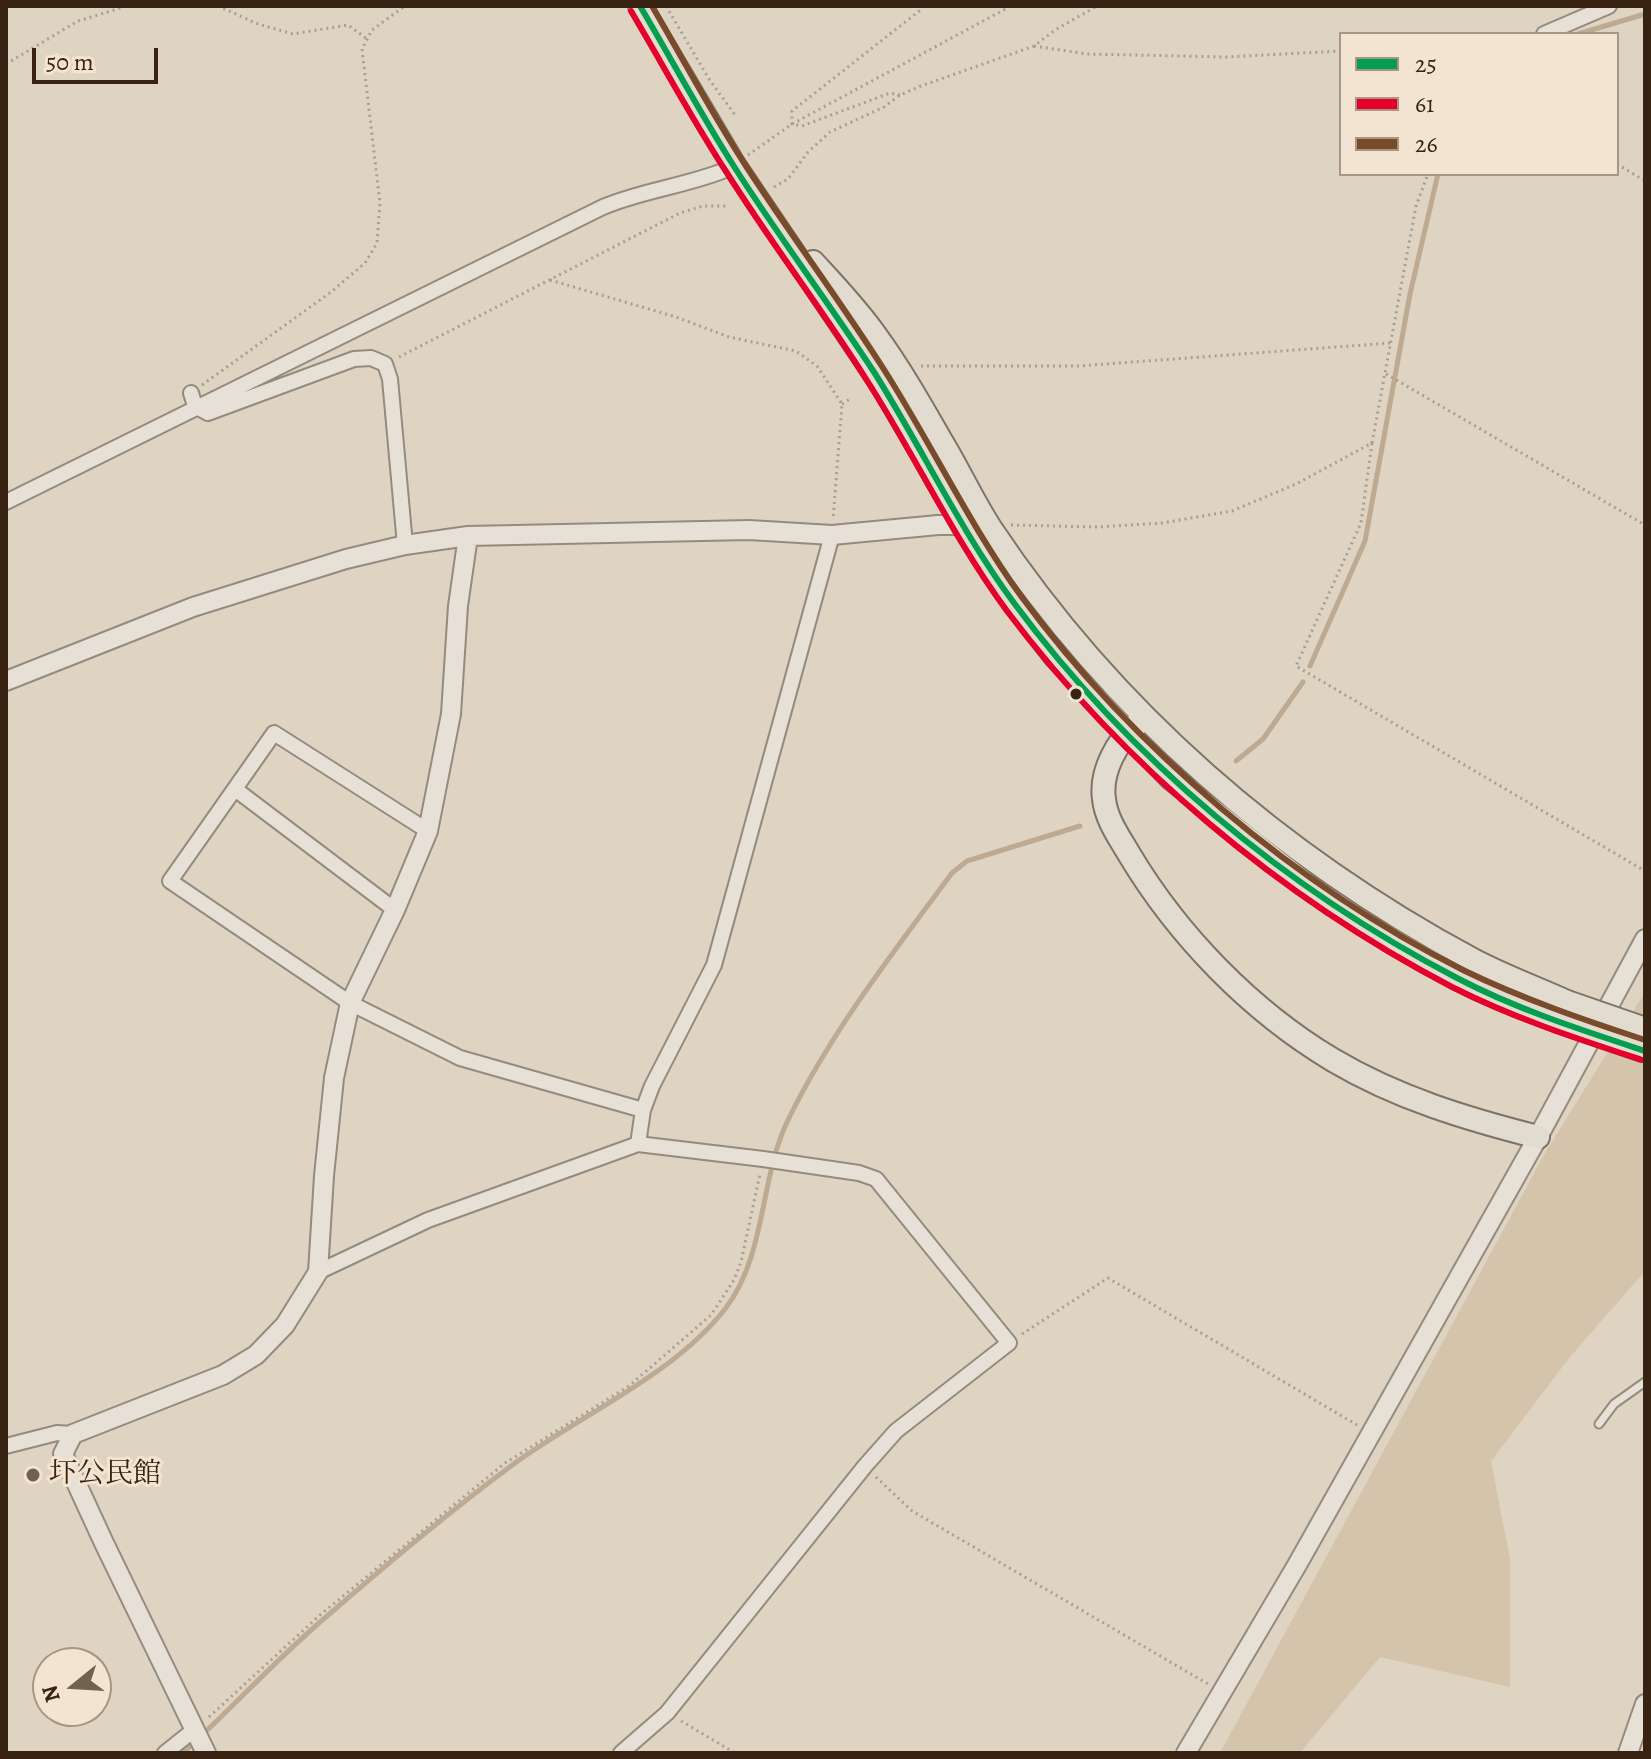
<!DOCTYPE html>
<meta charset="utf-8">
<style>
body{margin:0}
#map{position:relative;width:1651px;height:1759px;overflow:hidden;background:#dfd3c2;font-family:Alegreya,serif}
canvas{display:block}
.frame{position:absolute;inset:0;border:8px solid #382212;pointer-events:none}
.legend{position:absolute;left:1339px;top:32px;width:280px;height:144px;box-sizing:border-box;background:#f2e4d0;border:2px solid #a89684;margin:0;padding:10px 14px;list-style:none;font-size:24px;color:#382212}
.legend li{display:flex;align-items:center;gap:16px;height:40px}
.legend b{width:40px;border:2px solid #a89684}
.north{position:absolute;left:32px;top:1647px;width:80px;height:80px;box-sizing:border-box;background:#f2e4d0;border:2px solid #a89684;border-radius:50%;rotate:252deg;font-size:22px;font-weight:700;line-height:32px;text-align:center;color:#382212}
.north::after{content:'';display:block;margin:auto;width:28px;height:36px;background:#726050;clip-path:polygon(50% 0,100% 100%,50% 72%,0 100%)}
.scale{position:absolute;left:32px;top:48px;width:126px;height:36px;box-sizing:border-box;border:4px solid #382212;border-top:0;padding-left:10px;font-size:24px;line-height:28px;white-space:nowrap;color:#382212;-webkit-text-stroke:6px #f2e4d0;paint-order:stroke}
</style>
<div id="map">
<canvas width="1651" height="1759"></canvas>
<div class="frame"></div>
<ul class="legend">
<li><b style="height:10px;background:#039f4e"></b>25</li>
<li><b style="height:10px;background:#e4002b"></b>61</li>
<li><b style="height:10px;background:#7a4b2a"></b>26</li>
</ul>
<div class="north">N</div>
<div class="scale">50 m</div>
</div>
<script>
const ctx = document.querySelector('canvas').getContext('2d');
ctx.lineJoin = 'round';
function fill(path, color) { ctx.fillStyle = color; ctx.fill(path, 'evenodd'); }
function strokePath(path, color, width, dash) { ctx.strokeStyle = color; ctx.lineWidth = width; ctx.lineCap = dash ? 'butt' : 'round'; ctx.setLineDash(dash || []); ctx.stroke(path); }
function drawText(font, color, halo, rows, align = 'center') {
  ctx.font = font + ' Alegreya,"Noto Serif JP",serif'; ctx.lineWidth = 6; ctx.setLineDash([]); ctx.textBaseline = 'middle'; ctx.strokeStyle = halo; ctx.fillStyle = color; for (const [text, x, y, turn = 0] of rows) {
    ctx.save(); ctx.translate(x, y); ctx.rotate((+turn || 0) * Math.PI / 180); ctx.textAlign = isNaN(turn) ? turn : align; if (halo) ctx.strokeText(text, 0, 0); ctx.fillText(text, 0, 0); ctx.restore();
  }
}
const green = new Path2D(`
 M1645,992V1271L1570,1357L1491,1461L1510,1559V1687L1380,1657L1300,1753H1220L1545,1153Z`);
const stream = new Path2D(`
 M1578,34L1645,14
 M1310,666L1365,541L1410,294L1438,174
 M1236,761L1263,739L1303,682
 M183,1753C229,1711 272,1664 319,1623C381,1569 445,1515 511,1466C578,1416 673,1376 725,1309C767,1254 759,1180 788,1120C831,1032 894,951 952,873L967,861L1080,826`);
const path = new Path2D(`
 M218,6L258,24L293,34L348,25L367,39
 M666,6L709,79L735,115
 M1034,46L1087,54L1226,57L1341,51
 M6,64L78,21L127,6
 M900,95L890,93L802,126L792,124V111L923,8
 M748,155L792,124L1011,6
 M1617,164L1645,181
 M774,187L788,179L808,152L830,132L884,107L900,95L921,86L1034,46L1055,30L1097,6
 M550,280L676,317L729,337L796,351L817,366L842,404L833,520
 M399,357L680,213L703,206H726
 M921,366H1078L1391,343
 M1386,374L1645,525
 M202,385L331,292L365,263L377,243L380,203L362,49L372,30L405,6
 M842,404L850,399
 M1372,443L1361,523L1296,666L1645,871
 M1011,525L1098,527L1162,523L1232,511L1296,484L1372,443L1416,206L1428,174
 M1022,1334L1108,1278L1357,1425
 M876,1477L912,1511L1208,1684
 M209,1717L320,1615L505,1463L629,1386L711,1315L734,1280L741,1262L760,1174
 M681,1721L735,1753`);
const service = new Path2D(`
 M1599,1424L1614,1404L1645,1382`);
const minor = new Path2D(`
 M1544,34L1609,6
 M191,393L195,406L208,413L354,359L371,358L385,364L390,379L405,545
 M6,502L603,207C643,190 686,186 725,170
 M235,789L395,910
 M428,831L274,733L170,881L350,1003L460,1058L643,1110
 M638,1144L643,1110L652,1086L714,965L832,535
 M318,1272L428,1220L638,1144L763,1159L859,1173L876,1179L1009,1343L896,1431L865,1466L667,1713L621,1753
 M6,1446L57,1433L73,1434
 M165,1753L195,1729`);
const tertiary = new Path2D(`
 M6,681L193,607L346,559L405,545L468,536L749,530L832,535L938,525H975
 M206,1753L104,1543L63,1454L73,1434L223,1375L256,1355L285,1325L318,1272L324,1176L334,1078L350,1003L395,910L428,831L451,714L458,606L468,536
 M1186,1753L1297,1565L1538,1137L1645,939
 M1628,1753L1645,1704`);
const trunk = new Path2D(`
 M640,6L734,165L883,386L963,524L1013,600L1054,655L1171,778L1309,887L1374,930L1458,978L1558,1021
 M813,262C835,286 858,310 876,336C900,369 920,404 940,439C958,468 972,500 991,529C1113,712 1280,856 1473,960C1503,976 1536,988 1567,1002
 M1137,724C1117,741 1100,772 1104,799C1106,819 1119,837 1129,854C1178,936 1251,1011 1333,1060C1397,1098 1467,1119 1538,1137`);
const trunkBridge = new Path2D(`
 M1567,1002L1645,1029
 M1558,1021L1645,1051`);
const bus1 = new Path2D(`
 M640,6C672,60 701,115 735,168C779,237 829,303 874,372C922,448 960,530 1014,603C1129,758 1286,889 1457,978C1516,1009 1581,1030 1645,1051`);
const bus2 = new Path2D(`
 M631,11C663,65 693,121 727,173C771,243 822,309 866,379C915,455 953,538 1007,611C1124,766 1280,897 1452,987C1513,1018 1578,1039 1642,1060`);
const bus3 = new Path2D(`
 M652,6C683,59 712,114 746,166C790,234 839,299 883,368C931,443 969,524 1021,596C1133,748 1297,887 1465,971C1523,999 1584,1020 1645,1040`);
const markers = [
 [1076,694,7,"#382212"],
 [33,1475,8,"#726050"]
];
const poiNames = [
 ["圷公民館",49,1475]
];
fill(green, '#d5c4ac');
strokePath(stream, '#bdaa92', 5);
strokePath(service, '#948b7f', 11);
strokePath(minor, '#948b7f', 18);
strokePath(tertiary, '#948b7f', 22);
strokePath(trunk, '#7d7368', 26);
strokePath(path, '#a69f98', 3, [2, 4]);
strokePath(service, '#e6e0d7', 7);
strokePath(minor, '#e6e0d7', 14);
strokePath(tertiary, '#e6e0d7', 18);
strokePath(trunk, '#e2dbd0', 22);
strokePath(trunkBridge, '#7d7368', 26, []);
strokePath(trunkBridge, '#e2dbd0', 22);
strokePath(bus1, '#039f4e', 6);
strokePath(bus2, '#e4002b', 6);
strokePath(bus3, '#7a4b2a', 6);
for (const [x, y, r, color] of markers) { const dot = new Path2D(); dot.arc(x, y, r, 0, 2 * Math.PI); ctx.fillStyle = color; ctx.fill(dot); strokePath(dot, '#f2e4d0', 3); }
drawText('28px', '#382212', '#f2e4d0', poiNames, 'left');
</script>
